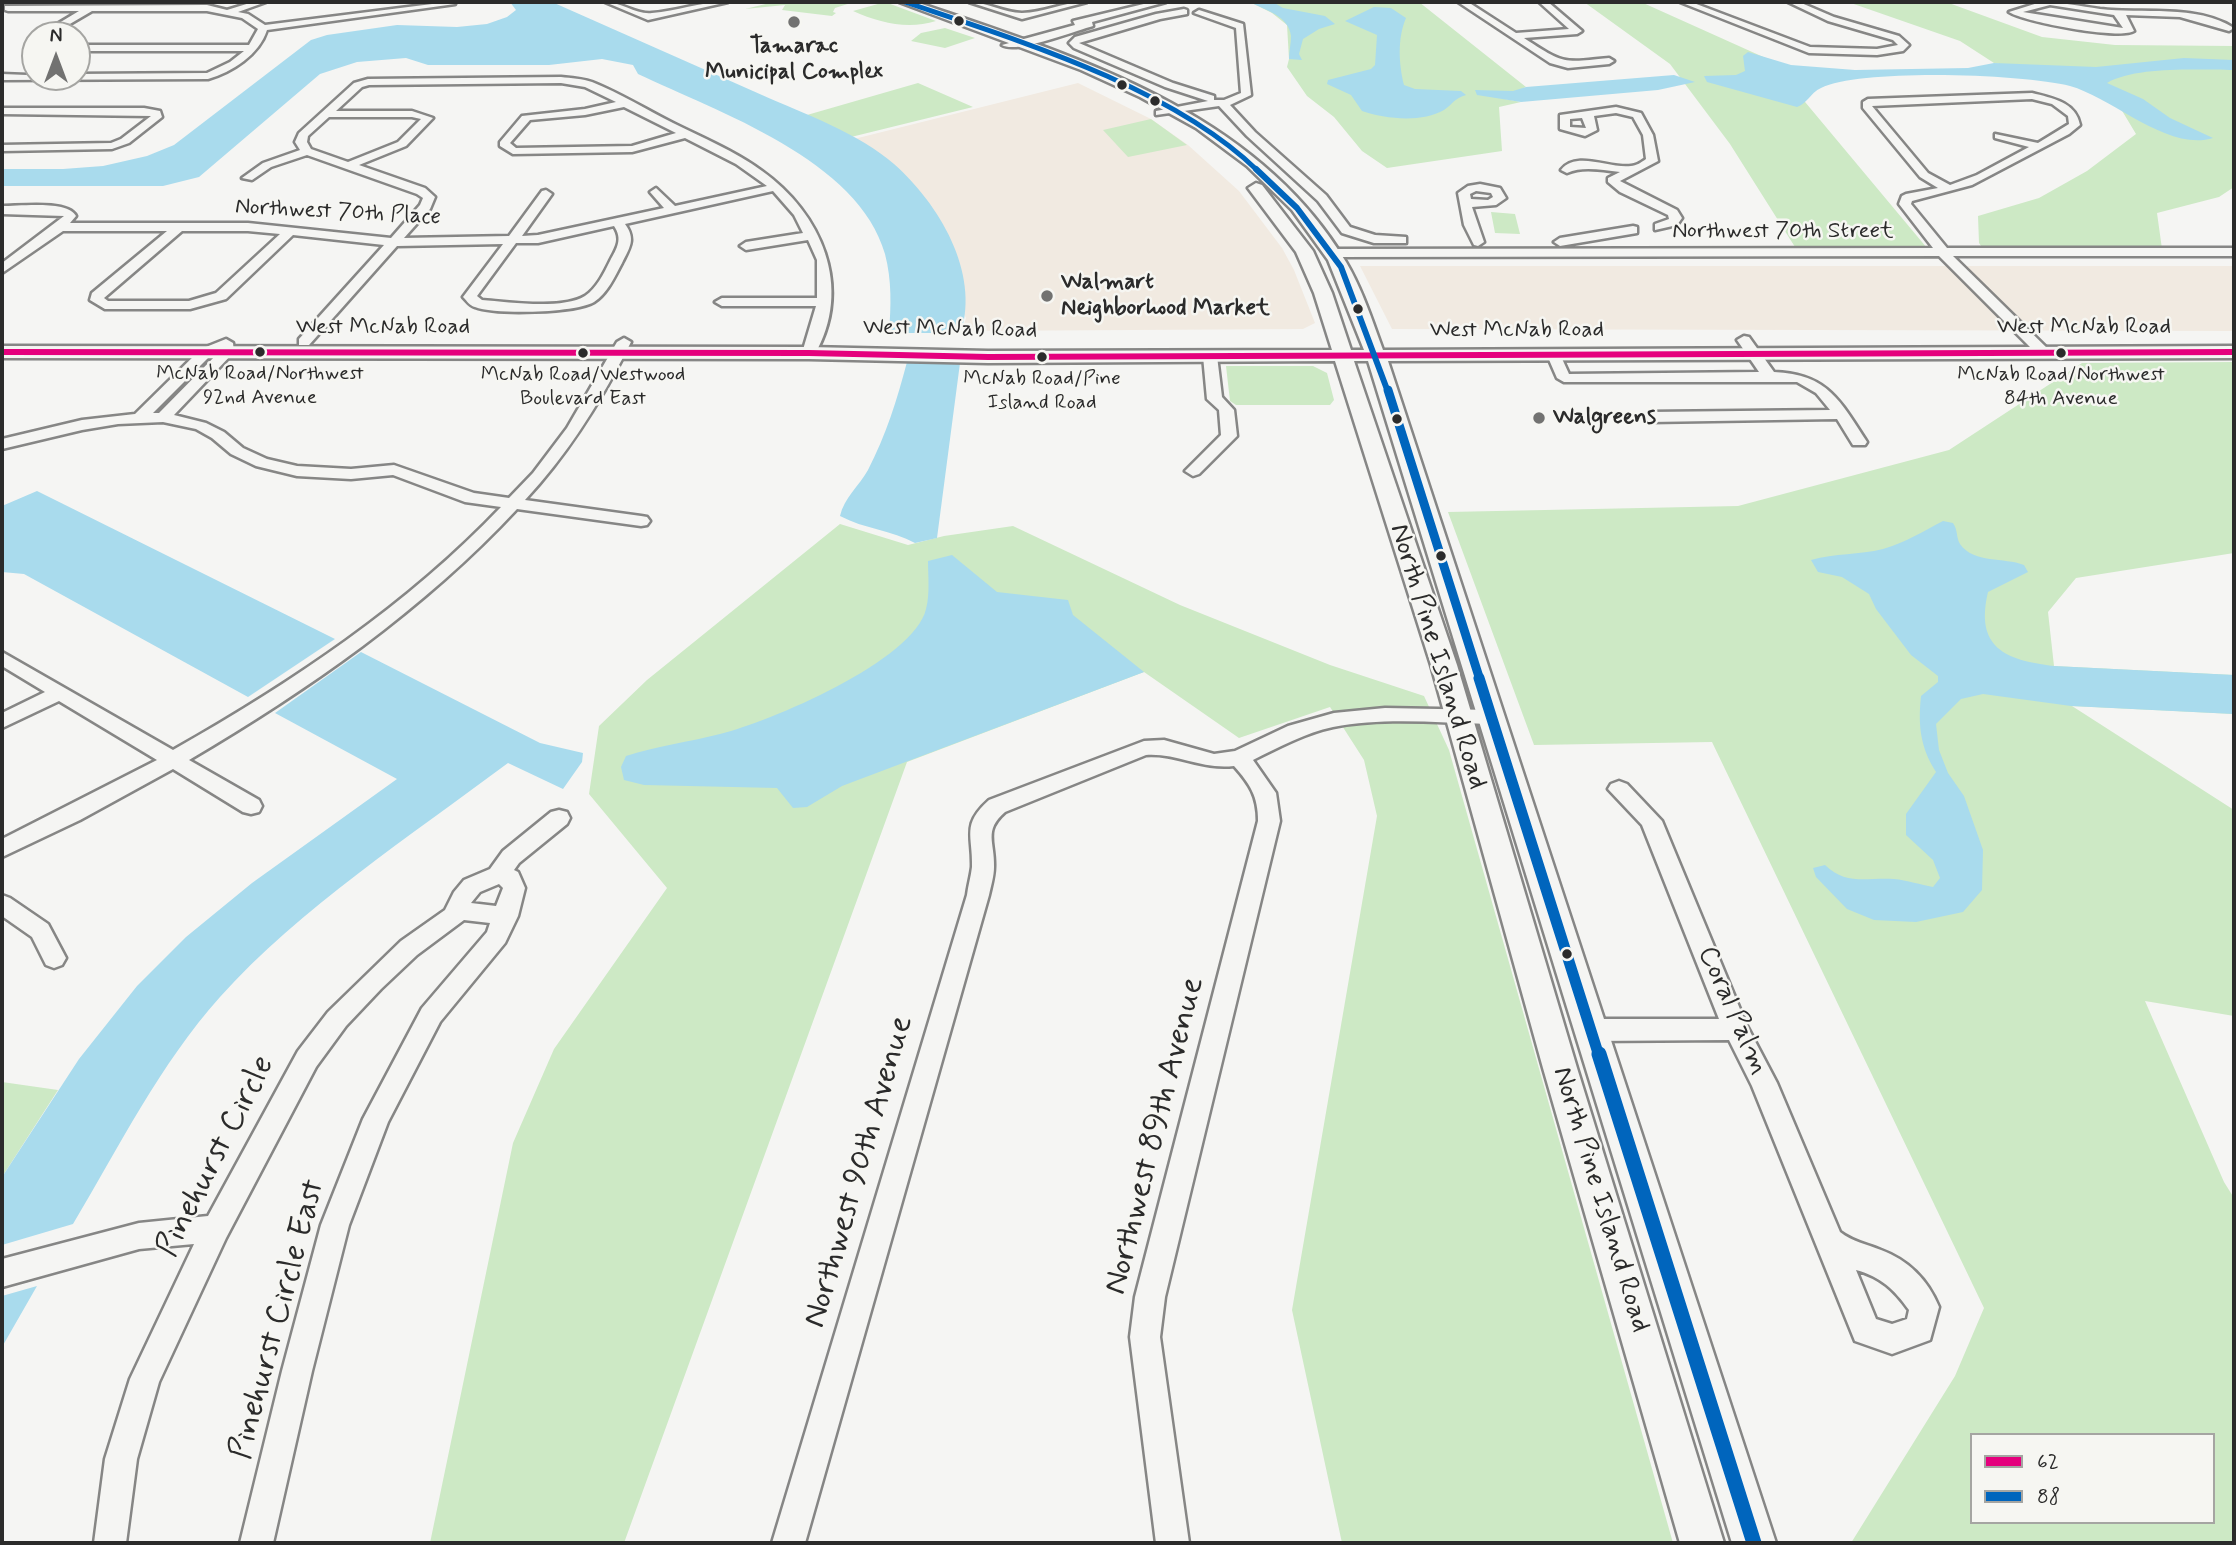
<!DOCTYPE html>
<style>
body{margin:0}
#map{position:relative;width:2236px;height:1545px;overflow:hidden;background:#f5f5f3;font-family:Mynerve,sans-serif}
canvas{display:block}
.frame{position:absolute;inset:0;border:4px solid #2b2b2b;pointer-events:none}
.legend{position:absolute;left:1970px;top:1433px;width:245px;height:91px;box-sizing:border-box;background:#f6f6f2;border:2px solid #a5a5a2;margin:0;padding:9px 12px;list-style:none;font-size:21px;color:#2b2b2b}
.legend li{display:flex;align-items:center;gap:14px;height:35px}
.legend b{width:35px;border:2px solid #a5a5a2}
.north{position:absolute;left:21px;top:21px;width:70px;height:70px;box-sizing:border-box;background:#f6f6f2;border:2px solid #a5a5a2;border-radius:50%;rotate:0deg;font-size:19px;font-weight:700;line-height:28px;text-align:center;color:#2b2b2b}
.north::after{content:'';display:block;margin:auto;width:24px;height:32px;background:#727271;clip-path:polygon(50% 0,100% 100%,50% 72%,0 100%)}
</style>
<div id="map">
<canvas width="2236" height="1545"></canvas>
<div class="frame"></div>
<ul class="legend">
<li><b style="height:9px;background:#e5007d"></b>62</li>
<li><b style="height:9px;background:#0065bd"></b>88</li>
</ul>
<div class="north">N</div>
</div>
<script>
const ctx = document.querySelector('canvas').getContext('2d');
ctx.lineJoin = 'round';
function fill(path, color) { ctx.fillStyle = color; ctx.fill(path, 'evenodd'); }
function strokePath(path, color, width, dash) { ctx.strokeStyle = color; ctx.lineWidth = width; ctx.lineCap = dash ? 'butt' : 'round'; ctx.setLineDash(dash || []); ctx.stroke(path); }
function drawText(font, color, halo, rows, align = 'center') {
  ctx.font = font + ' Mynerve,sans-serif'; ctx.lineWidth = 5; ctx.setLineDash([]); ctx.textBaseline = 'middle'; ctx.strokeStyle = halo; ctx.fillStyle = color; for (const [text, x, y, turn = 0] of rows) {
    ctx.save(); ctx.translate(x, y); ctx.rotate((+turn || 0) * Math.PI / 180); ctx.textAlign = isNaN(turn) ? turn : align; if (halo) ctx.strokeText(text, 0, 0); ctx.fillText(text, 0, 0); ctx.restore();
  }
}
const built = new Path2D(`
 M1078,83L1151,119L1188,145L1239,191L1282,248L1294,270L1315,323L1303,329L962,331L966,318L892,163L854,139Z
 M1360,266H2234V331L1392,329Z`);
const green = new Path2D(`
 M774,2H854L835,8L833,12L836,13L832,16L782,10L785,5L745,9Z
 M885,2L936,21C908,30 880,23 853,11Z
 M1250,2H1419L1526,87L1500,98L1521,102L1499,107L1502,151L1387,168L1362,151L1334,117L1307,96L1287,67L1289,59L1287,25L1272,13Z
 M1584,2H1641L1770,60L1927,248L1795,247L1730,144L1670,64Z
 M1848,2H1946L2042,37L2115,45L2234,46V187L2219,197L2157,213L2162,249L1984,250L1979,243L1978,216L2039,198L2087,171L2136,134L2106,84L1994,63L1960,41Z
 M945,28L975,38L945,48L911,41L921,33Z
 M918,83L973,107L851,137L807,115Z
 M1151,119L1187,145L1128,157L1103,130Z
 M1491,212L1515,214L1520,234L1495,233Z
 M2234,362V553L2076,578L2048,612L2054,666L2234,675V714L2072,706L2234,810V1016L2145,1001L2224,1182L2234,1198V1543H1851L1955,1376L1984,1308L1712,742L1534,745L1448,512L1738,506L1949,450L2082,363ZM1972,1435H2213V1522H1972Z
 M1226,366H1313L1327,373L1334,400L1330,405H1236L1230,401Z
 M840,524L908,545L944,536L1013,526L1180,605L1330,665L1424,696L1449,750L1673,1543H1342L1292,1310L1377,816L1364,760L1330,707L1239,738L1144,672L907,762L624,1543H430L513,1143L554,1049L667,888L589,794L599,726L647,680Z
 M2,1082L58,1090L2,1177Z`);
const water = new Path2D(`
 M510,2H552C622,33 692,64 762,95C803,113 860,134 894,164C939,204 980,272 961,333H889C891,306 892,281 885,254C859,160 718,112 638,74L633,65L602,59L549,65H428L406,58L357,62L320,74L199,177L163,186H2V169H63L103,166L147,156L174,145L311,40L327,35L397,25L457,27L487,24L507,17L516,10Z
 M1250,2H1273L1283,8L1325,16L1335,24L1319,29L1303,39L1299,54L1302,60L1289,59C1289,51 1291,44 1291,36C1289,16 1265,10 1250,2Z
 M1374,7L1391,8L1406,18C1397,39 1399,65 1404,85L1415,89L1461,91L1466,95C1453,99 1453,104 1444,110C1422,123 1385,119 1362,111L1351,95L1327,84L1328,80L1371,69L1375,65L1377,35L1345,21Z
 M1748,52L1791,65L1855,70L1968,68L1994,63L2096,67L2184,58L2234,60V70C2200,70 2136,66 2107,83L2143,99L2170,118L2213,138C2168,152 2113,98 2070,86C2025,74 1861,68 1821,88C1810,93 1808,103 1797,107L1707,82L1704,76L1736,75L1745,71L1743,56Z
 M1674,75L1695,82L1658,90L1521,102L1477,95L1475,90L1513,91L1526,87Z
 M907,362L960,363L937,538L915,543C892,530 864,529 840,516C844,498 859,486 868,470C886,435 897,400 907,362Z
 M37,491L335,639L248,697L24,574L2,572V506Z
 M1943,521L1953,523C1958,530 1956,537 1960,544C1974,564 2004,557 2024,565L2028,572L1988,592C1975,647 2004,660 2054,666L2234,675V714L2071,706L1983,694L1961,699L1936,724L1939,750L1948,773L1964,796L1983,850L1982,890L1963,912L1916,922L1874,920L1847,909L1816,877L1813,868L1825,865C1846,886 1868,877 1894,879C1907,880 1921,885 1933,887L1940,878L1933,860L1906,835V814L1936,772C1920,747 1918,725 1921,696L1938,682V676L1911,655L1876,609L1869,594L1842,577L1818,572L1811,560C1835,553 1859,555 1883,549C1904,543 1924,531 1943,521Z
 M952,555L997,592L1068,600L1073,615L1144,672L842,786L807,807L793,808L777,788L644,785L624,780L621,767L626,756C657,746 689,742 720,734C769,722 914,661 926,609C930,594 928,576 928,561Z
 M361,652L540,743L583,753L582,762L563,789L508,763C413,834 299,909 220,997C160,1064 119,1147 73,1224L2,1245V1177L79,1059L137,986L186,937L252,883L397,779L275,713Z
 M37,1286L2,1347V1296Z`);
const minor = new Path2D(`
 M253,2H266L238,12L248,14L265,25L448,2L455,4L267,30C259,55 232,72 208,79L2,80V74L77,77V74L207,73L230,62L244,51H77V45H249L258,29L242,18L207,11H92L51,35H39L79,11H8L5,10V6L207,5L227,10Z
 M605,2C621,2 637,15 652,13C678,11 702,1 728,2L648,20Z
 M969,2C987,2 1004,13 1022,13C1044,13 1065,1 1087,2L1022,19Z
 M1152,2H1166L1092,22L1093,26C1075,31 1016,54 1002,45L1075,25L1073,21Z
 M1458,2H1468L1516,33L1569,29L1539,2H1548L1582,31L1577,34L1524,38C1564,64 1562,63 1609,58L1614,61L1609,64L1568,68L1550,63Z
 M1680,2H1691L1810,47L1877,49L1898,45L1893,40L1828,21L1788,2H1799L1834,17L1899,36L1909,45L1903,51L1877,55L1809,53Z
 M2041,2C2062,2 2080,6 2100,9C2141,14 2197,4 2234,28L2229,31L2180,17L2126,15L2134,31C2120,40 2024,22 2009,12ZM2050,5L2114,15L2123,28L2023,12Z
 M1184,9L1187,10V14L1160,19L1079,43L1173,83L1214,96V100H1224L1241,93L1236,28L1194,13L1199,10L1243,24L1251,95L1230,105L1255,132L1326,195L1350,227L1375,235L1406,237V243H1374L1342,233L1318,201L1247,136L1219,106L1156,115V111L1208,101L1165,87L1074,48L1069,43L1075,37L1156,14Z
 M561,77C571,78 583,79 592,82C620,93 647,110 673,123C703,138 735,151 762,171C821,213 854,287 814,356L809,357L802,353L816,306H722L715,302L722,298H817V260L808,240L746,250L740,246L746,242L803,233L794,215L773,191L625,224C636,239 630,247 622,263C615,276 607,294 594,302C575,313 496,315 475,307C470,306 467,301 463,297L503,244L397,246L309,345H299V339L384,245L293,235L226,299L190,309H105L90,300L92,293L167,231H63L2,273V263L64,216L2,214V206C20,206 68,200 76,216L70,223H248L391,238L420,205L423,198L417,194L307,155L271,167L252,180L242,178L263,163L300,150L295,142L299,133L354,83L368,79ZM561,83L585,87L616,102L585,109L522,116L500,142V146L513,154L632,152L685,138L736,164L767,186L675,206L656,188L650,192L664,208L538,235L522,236L552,194L546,190L542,191L509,236L404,238L430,209L435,197L425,188L359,165L406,146L433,118L412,111H336L362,87L369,85ZM624,107L676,133L632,146L516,148L510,143L530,120L585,115ZM329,117H412L421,119L398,142L348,162L311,149L307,142L308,136ZM614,226C623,239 617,248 610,261C604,273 597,288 585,296C562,310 508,302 482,300L477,296L516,243H538ZM182,231H248L280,234L216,293L189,301H108L104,298Z
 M2032,93C2052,98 2076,102 2080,125L2069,134L1972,185L1912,201L1911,204L1947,248H2234V256H1953L2049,350L2051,353L2049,356H2039L1939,256L1332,257L1326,253L1332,249L1933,248L1899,204L1902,196L1906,194L1938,188L1920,177L1863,108V102L1868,99ZM2032,99L2052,104L2068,116L2069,124L2038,143L1995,134V138L2029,147L1977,175L1950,185L1928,173L1872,106Z
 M1616,107L1641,113L1653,135L1658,161L1620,181L1677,210L1682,218L1677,225L1655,230V224L1669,219L1668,215L1620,192L1608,182V178L1620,172C1601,170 1583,166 1567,173L1561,170C1576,150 1610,169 1631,166C1636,166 1642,162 1646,159L1643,135L1633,117L1616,113L1594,116L1597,130L1585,136L1560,129V115ZM1582,118L1586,128L1570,127V119Z
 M2,108H144L160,111L162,117L129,143L112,149L2,151V145L111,143L121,139L151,116L2,114Z
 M1480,184L1500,188L1506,198L1496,205L1472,207L1484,242L1478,246L1474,245L1464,225L1458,193L1468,186ZM1476,191L1491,193L1493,197L1488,200L1471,199L1470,194Z
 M1633,226L1637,227V233L1560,246L1554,242L1560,238Z
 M1744,336L1749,337L1774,372C1828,374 1840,401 1867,442L1865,445H1853L1837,419L1650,422L1642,417L1650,412L1830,410L1816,393L1797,382H1564L1557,378L1547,355L1549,352H1559L1569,374L1759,372L1737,340Z
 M624,338L631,342C602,399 569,453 525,500L641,516L647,517L650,521L647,525L641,526L517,509C423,610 308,690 189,760L259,800L262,806L259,812L251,814L243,812L173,769L80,820L2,857V839L157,760L59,701L2,728V713L45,692L2,666V652L173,750C291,683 407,606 501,507L465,502L393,475L351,479L297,476L256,466L231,454L212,438L196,429L163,422L118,424L82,430L2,449V439L82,420L135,414L201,349L226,339L233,343L234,352L174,415L206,423L224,432L243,448L267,459L297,466L351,469L394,465L474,493L509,498L533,473L567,428L617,342ZM220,351L159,413H153L211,355Z
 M1210,352L1217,356L1222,397L1234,410L1237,436L1199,474L1193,476L1185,471L1221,435L1219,410L1207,399L1203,356Z
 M1385,708L1491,710L1498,712L1501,717L1498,722L1491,724C1439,723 1384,717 1333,727C1305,733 1279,747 1253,760L1276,793L1280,821L1165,1297L1160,1337L1189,1543H1156L1130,1337L1135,1297L1258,821C1258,796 1250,784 1234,766C1202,770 1178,753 1146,755L1005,812C983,831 995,842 994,867C994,876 991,886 989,895L805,1543H772L967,895C968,886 971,876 972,867C973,835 961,825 989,800L1144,741L1164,740L1214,754L1235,751L1288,726L1334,713Z
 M1619,781L1627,784L1662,821L1747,1026L1777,1083L1840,1232C1853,1242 1866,1244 1881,1250C1908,1260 1928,1280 1939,1307L1930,1340L1892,1354L1855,1341L1752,1086L1729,1040L1591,1041L1582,1037L1578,1030L1582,1023L1591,1019H1719L1642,825L1608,789L1611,784ZM1856,1270C1881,1277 1894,1289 1909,1310L1907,1319L1892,1324L1876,1319Z
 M559,810L567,812L570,818L567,824L519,863L514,870L518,872L525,888L518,916L505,943L440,1022L388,1122L349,1225L312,1371L273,1543H240L282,1371L321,1225L363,1119L422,1008L487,932L490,923L464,920L417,955L381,989L346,1026L316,1067L226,1238L159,1382L137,1459L126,1543H94L105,1459L130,1379L194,1244L139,1249L2,1287V1259L139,1223L208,1216L298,1051L328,1012L401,941L445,910L454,892L464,880L490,869L503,851L551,812ZM499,884L503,888L496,906L471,903L480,892Z
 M2,895L10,898L48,924L66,958L62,965L54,968L46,965L32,937L2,916Z`);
const major = new Path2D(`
 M899,2H916C1073,56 1255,109 1346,262C1362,289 1372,320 1383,350L2234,346V358L1388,361L1776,1543H1732L1368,361H1354L1457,665L1577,1068L1724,1543H1680L1543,1068L1431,665L1335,361L988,363L809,359L2,358V346L809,347L988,351L1332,350L1314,293L1296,252L1248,188L1256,183L1262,185L1313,251L1332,293L1351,350H1364L1328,260L1292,210L1247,166L1196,128L1140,97L1081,70Z`);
const bus1 = new Path2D(`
 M2,352L809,353L988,357L2234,352`);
const bus2Far4 = new Path2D(`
 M905,2C1017,40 1172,87 1258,171`);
const bus2Far3 = new Path2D(`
 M1256,169L1297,208L1341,267L1388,392`);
const bus2Far2 = new Path2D(`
 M1388,390L1480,680`);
const bus2Far1 = new Path2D(`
 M1479,678L1599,1056`);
const bus2 = new Path2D(`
 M1599,1054L1754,1543`);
const markers = [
 [959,21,6,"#2b2b2b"],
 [794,22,7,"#727271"],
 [1122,85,6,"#2b2b2b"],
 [1155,101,6,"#2b2b2b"],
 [1047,296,7,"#727271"],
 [1358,309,6,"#2b2b2b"],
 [260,352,6,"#2b2b2b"],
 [583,353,6,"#2b2b2b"],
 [2061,353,6,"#2b2b2b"],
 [1042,357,6,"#2b2b2b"],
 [1539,418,7,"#727271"],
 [1397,419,6,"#2b2b2b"],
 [1441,556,6,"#2b2b2b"],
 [1567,954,6,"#2b2b2b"]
];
const farBusnames = [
 ["McNab Road/Northwest",260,375],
 ["92nd Avenue",260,399],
 ["McNab Road/Westwood",583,376],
 ["Boulevard East",583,400],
 ["McNab Road/Northwest",2061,376],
 ["84th Avenue",2061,400],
 ["McNab Road/Pine",1042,380],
 ["Island Road",1042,404]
];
const farPoinames = [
 ["Tamarac",794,47,"center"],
 ["Municipal Complex",794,73,"center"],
 ["Walmart",1061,283],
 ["Neighborhood Market",1061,309],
 ["Walgreens",1553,418]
];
const farStreetnames = [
 ["Northwest 70th Place",338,213,3],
 ["Northwest 70th Street",1783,232],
 ["West McNab Road",383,328],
 ["West McNab Road",2084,328],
 ["West McNab Road",950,330,1],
 ["West McNab Road",1517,331]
];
const streetNames = [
 ["North Pine Island Road",1437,657,73],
 ["Coral Palm",1732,1011,66],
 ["North Pine Island Road",1600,1200,73]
];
const nearStreetnames = [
 ["Northwest 89th Avenue",1156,1136,-76],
 ["Pinehurst Circle",217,1157,-63],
 ["Northwest 90th Avenue",860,1172,-74],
 ["Pinehurst Circle East",279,1320,-75]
];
fill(built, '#f1eae1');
fill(green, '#cde9c5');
fill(water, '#a9dbed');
strokePath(minor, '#868685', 5);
strokePath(major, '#868685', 5);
fill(minor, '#f5f5f3');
fill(major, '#f5f5f3');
strokePath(bus1, '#e5007d', 6);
strokePath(bus2Far4, '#0065bd', 5);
strokePath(bus2Far3, '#0065bd', 6);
strokePath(bus2Far2, '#0065bd', 9);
strokePath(bus2Far1, '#0065bd', 11);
strokePath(bus2, '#0065bd', 15);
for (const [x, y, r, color] of markers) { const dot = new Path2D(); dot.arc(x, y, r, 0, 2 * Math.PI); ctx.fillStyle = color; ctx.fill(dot); strokePath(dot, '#f6f6f2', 2.5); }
drawText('21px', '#2b2b2b', '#f6f6f2', farBusnames);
drawText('bold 23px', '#2b2b2b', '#f6f6f2', farPoinames, 'left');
drawText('23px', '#2b2b2b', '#f6f6f2', farStreetnames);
drawText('28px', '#2b2b2b', '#f6f6f2', streetNames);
drawText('33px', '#2b2b2b', '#f6f6f2', nearStreetnames);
</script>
